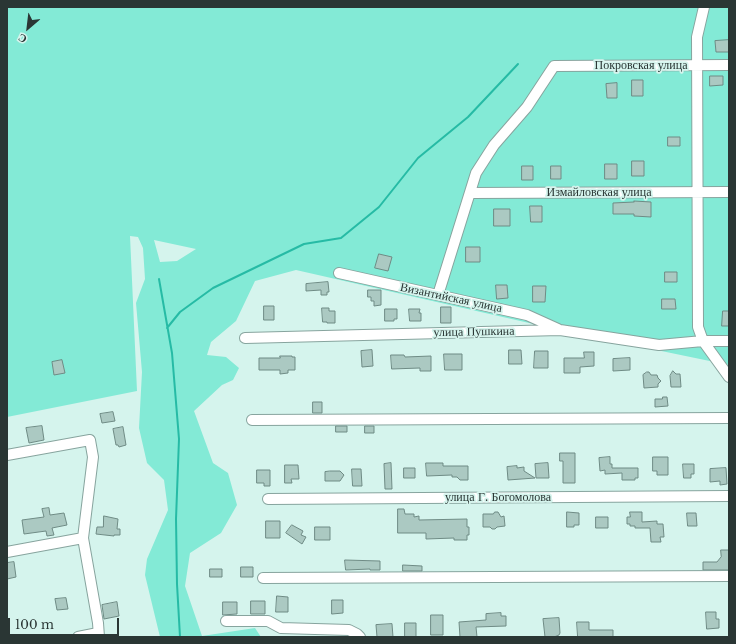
<!DOCTYPE html>
<meta charset="utf-8">
<style>
body{margin:0}
#map{position:relative;width:736px;height:644px;overflow:hidden;background:#d5f4ed;font-family:"Libre Baskerville",serif}
canvas{display:block}
.frame{position:absolute;inset:0;border:8px solid #2a3634;pointer-events:none}
.north{position:absolute;left:8px;top:8px;width:40px;height:40px;-webkit-text-stroke:3px #d5f4ed;paint-order:stroke;rotate:208deg;font-size:11px;font-weight:700;line-height:16px;text-align:center;color:#2a3634}
.north::after{content:'';display:block;margin:auto;width:14px;height:18px;background:#2a3634;clip-path:polygon(50% 0,100% 100%,50% 72%,0 100%)}
.scale{position:absolute;left:8px;top:618px;width:111px;height:18px;box-sizing:border-box;border:2px solid #2a3634;border-top:0;padding-left:5px;font-size:12px;line-height:14px;white-space:nowrap;color:#2a3634;-webkit-text-stroke:3px #d5f4ed;paint-order:stroke}
</style>
<div id="map">
<canvas width="736" height="644"></canvas>
<div class="frame"></div>
<div class="north">С</div>
<div class="scale">100 m</div>
</div>
<script>
const ctx = document.querySelector('canvas').getContext('2d');
ctx.lineJoin = 'round';
function fill(path, color) { ctx.fillStyle = color; ctx.fill(path, 'evenodd'); }
function strokePath(path, color, width, dash) { ctx.strokeStyle = color; ctx.lineWidth = width; ctx.lineCap = dash ? 'butt' : 'round'; ctx.setLineDash(dash || []); ctx.stroke(path); }
function drawText(font, color, halo, rows, align = 'center') {
  ctx.font = font + ' "Libre Baskerville",serif'; ctx.lineWidth = 3.5; ctx.setLineDash([]); ctx.textBaseline = 'middle'; ctx.strokeStyle = halo; ctx.fillStyle = color; for (const [text, x, y, turn = 0] of rows) {
    ctx.save(); ctx.translate(x, y); ctx.rotate((+turn || 0) * Math.PI / 180); ctx.textAlign = isNaN(turn) ? turn : align; if (halo) ctx.strokeText(text, 0, 0); ctx.fillText(text, 0, 0); ctx.restore();
  }
}
const green = new Path2D(`
 M7,7H729V365L560,330L296,270L255,281L236,321L211,342L207,355L226,357L239,368L233,380L222,385L194,411L213,463L228,473L237,505L221,533L190,553L185,586L202,636L255,628L261,637H160L145,575L147,559L168,510L164,480L147,463L139,428L142,372L136,303L145,279L143,248L138,237L130,236L137,391L7,417ZM154,240L196,249L177,261L160,262Z`);
const stream = new Path2D(`
 M159,279L172,353L179,439L176,519L177,584L180,637
 M167,328L180,312L213,288L304,244L341,238L379,207L418,158L468,117L518,64`);
const building = new Path2D(`
 M729,40V52H716L715,41Z
 M710,76H723V85L710,86Z
 M632,80H643V96H632Z
 M617,83V98H607L606,84Z
 M668,137H680V146H668Z
 M632,161H644V176H632Z
 M605,164H617V179H605Z
 M522,166H533V180H522Z
 M551,166H561V179H551Z
 M634,201L651,202V217L634,216V214H613V203L634,202Z
 M530,206H542V222H531Z
 M494,209H510V226H494Z
 M466,247H480V262H466Z
 M379,254L392,257L388,271L375,268Z
 M665,272H677V282H665Z
 M328,282L329,292H327V295H321V290L306,291V284Z
 M496,285H507L508,298L497,299Z
 M533,286H546L545,302H533Z
 M368,290H381V305L374,306V301H371V297H368Z
 M662,299H675L676,309H662Z
 M264,306H274V320H264Z
 M441,307H451V323H441Z
 M322,308H329V311H335V323H327V322H323Z
 M385,309H397V319H394V321H385Z
 M409,309H420L419,313H421V321H410Z
 M723,311H729V326H722Z
 M372,350L373,366L362,367L361,351Z
 M509,350H521L522,364H509Z
 M535,351H548V368H534Z
 M584,352H594V366L580,367V373H564V358H584Z
 M444,354H462V370H445Z
 M391,355H404L405,357L431,356V371H420V368L392,369Z
 M280,356H292V357H295V370H288V373L280,374V370H259V358H280Z
 M630,358V370L613,371V359Z
 M62,360L65,373L54,375L52,362Z
 M673,371L676,374H680L681,387H671L670,376Z
 M647,372H649L651,375H657L658,378L661,381L658,384V387L644,388L643,375Z
 M663,397H667L668,406L655,407V399H662Z
 M313,402H322V413H313Z
 M113,412L115,421L102,423L100,414Z
 M42,426L44,440L29,443L26,428Z
 M336,426H347V432H336Z
 M365,426H374V433H365Z
 M123,427L126,445L119,447L118,445H116L113,429Z
 M560,453H575V483H563V461H560Z
 M610,457V464H612V468H638V478H635V480H622V473L605,474V470L600,471L599,458Z
 M653,457H668V475H657V471H653Z
 M391,463L392,489H385L384,464Z
 M426,463H443V466H468V480H460L457,477H452V475L427,476Z
 M548,463L549,478H536L535,464Z
 M683,464H694V474H691V478H684Z
 M285,465H298L299,479H291L292,483H285Z
 M517,466V468L524,467V471L535,478L508,480L507,467Z
 M404,468H415V478H404Z
 M726,468L727,484L720,485V481L710,482V469Z
 M352,469H361L362,486H353Z
 M257,470H270V486H264V483H257Z
 M330,471H340L344,475L340,481H325V472Z
 M49,508L50,515L64,513L67,525L52,528L54,535L47,536L46,531L24,534L22,520L44,517L42,509Z
 M398,509H404L405,514H414V517L419,516V520L467,519V527H469V535H467V540H454V538L426,539V533H398Z
 M495,512H498L501,517L504,516L505,526L497,527L495,529H492L490,527H483V514H493Z
 M567,512L579,513V525H574V527H567Z
 M630,512H642V522L657,521V524H663L664,537H660L661,542H651L650,528H635V526H630V524H627V517H630Z
 M687,513H696L697,526H688Z
 M104,516L118,519L117,529H120V535H114V536L96,534L97,527H103Z
 M596,517H608V528H596Z
 M266,521H280V538H266Z
 M292,525L303,531L301,535L306,537L302,544L286,533Z
 M315,527H330V540H315Z
 M721,550H729V570H703V562H717L721,557Z
 M345,560L380,561V570H370V569L346,570Z
 M14,562L16,577L7,579V563Z
 M403,565L422,566V571H403Z
 M241,567H253V577H241Z
 M210,569H222V577H210Z
 M277,596L288,597V612H276Z
 M66,598L68,609L57,610L55,599Z
 M332,600H343V613L332,614Z
 M251,601H265V614H251Z
 M117,602L119,616L104,619L102,605Z
 M223,602H237V614L223,615Z
 M706,612H716V619H719V628L707,629Z
 M501,613V616H506V626L476,627L477,637H460L459,622L486,620V614Z
 M431,615H443V635H431Z
 M559,618L560,633L559,635L554,637H545L543,619Z
 M577,622H589V630H613V637H578Z
 M405,623H416V637H405Z
 M392,624L393,637H377L376,625Z`);
const minor = new Path2D(`
 M704,7L697,37L698,327L703,341L729,377
 M470,193L729,192
 M339,273L527,315L558,329
 M438,295L476,173L494,145L527,107L554,66L729,65
 M245,338L560,330L659,345L703,341H729
 M252,420L729,418
 M7,455L90,440L93,457L83,538L98,623L99,637
 M268,499L729,496
 M7,552L83,538
 M263,578L729,576
 M226,621H268L281,628L349,630L357,634L360,637
 M78,637L98,633`);
const streetNames = [
 ["Покровская улица",641,66],
 ["Измайловская улица",599,193],
 ["Византийская улица",451,298,12],
 ["улица Пушкина",474,332,-1],
 ["улица Г. Богомолова",498,498]
];
fill(green, '#83ead6');
strokePath(stream, '#26bba5', 2);
fill(building, '#abc9c2');
strokePath(building, '#6f8b85', 1);
strokePath(minor, '#87a49e', 12);
strokePath(minor, '#fff', 10);
drawText('12px', '#2a3634', '#d5f4ed', streetNames);
</script>
